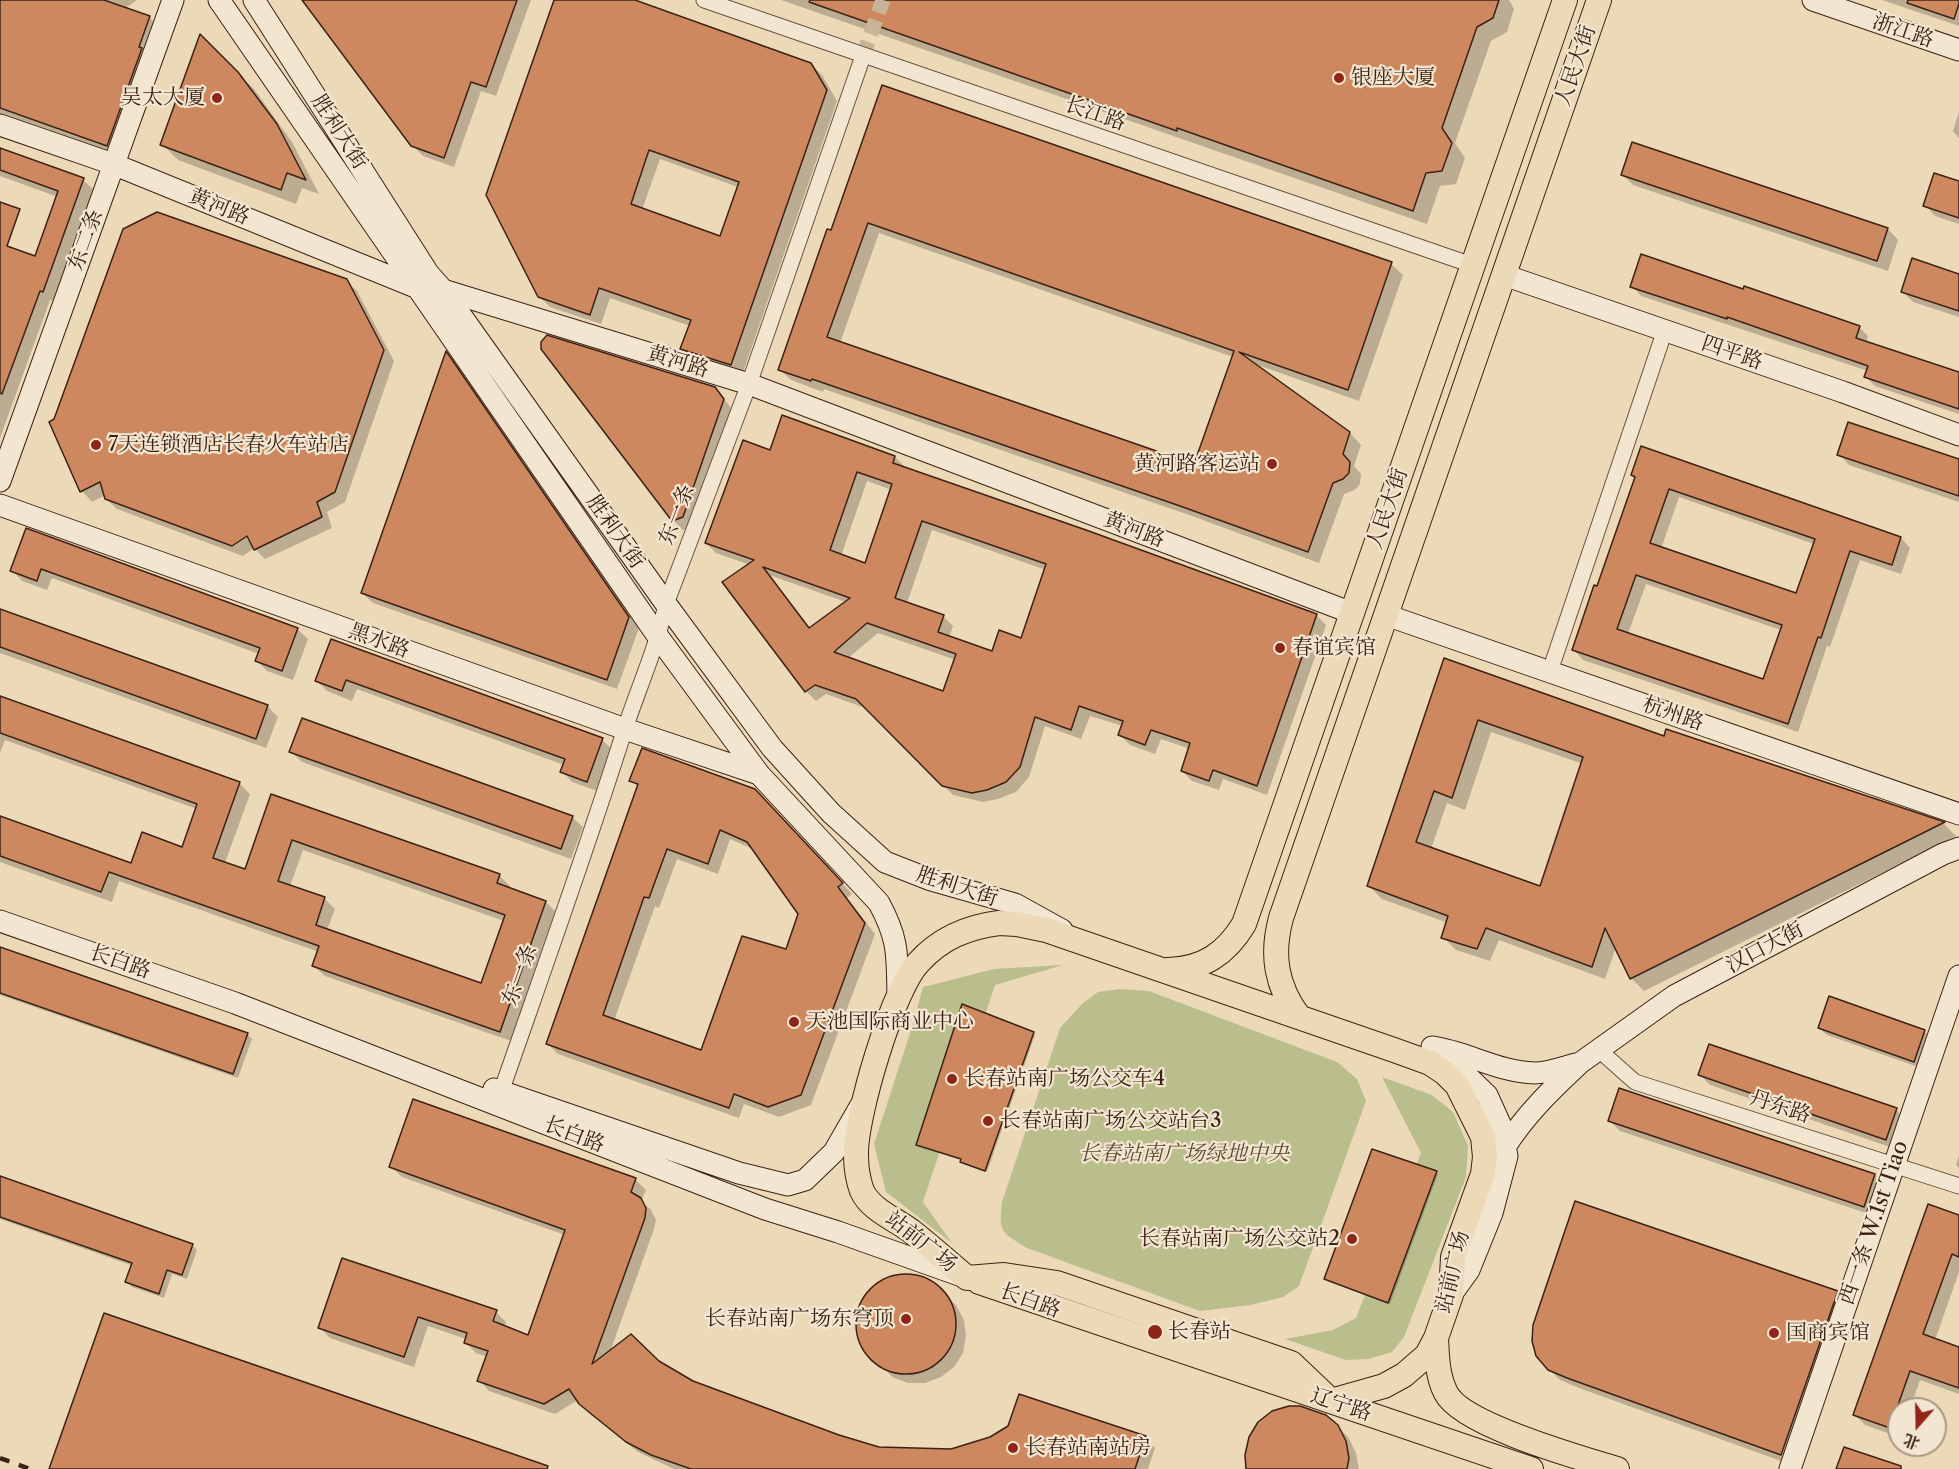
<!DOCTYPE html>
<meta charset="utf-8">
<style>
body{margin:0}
#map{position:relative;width:1959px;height:1469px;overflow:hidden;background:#ecd9b7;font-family:"Libre Caslon Text","Noto Serif SC",serif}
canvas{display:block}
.north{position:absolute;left:1887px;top:1397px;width:60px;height:60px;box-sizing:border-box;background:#f3e6d0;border:2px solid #aa9885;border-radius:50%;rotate:200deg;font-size:16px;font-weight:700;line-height:24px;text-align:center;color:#3c2215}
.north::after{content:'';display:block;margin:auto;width:21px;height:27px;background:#8f2418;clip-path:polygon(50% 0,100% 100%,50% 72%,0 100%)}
</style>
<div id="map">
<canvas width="1959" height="1469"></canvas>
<div class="north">北</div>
</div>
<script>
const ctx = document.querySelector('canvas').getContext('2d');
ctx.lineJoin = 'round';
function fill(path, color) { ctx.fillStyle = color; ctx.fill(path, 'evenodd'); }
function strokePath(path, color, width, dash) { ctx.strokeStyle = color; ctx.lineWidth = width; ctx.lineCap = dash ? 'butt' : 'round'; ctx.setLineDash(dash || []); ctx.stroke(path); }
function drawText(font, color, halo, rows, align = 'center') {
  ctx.font = font + ' "Libre Caslon Text","Noto Serif SC",serif'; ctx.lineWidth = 4.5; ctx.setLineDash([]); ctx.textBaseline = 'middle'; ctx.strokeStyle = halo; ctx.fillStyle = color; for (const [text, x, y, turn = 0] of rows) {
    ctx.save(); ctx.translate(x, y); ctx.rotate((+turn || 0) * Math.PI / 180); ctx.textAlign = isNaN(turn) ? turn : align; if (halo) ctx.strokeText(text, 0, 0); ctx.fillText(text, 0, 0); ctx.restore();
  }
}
const green = new Path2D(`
 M1063,965L995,985L923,1202L952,1243L886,1192L874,1144L913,1024L923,987L994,969Z
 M1120,989L1149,991L1337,1062L1357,1079L1366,1101L1299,1286L1283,1297L1250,1305L1200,1311L1027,1248C1002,1232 998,1233 1002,1202L1060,1028L1083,1003L1098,992Z
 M1382,1077L1432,1095L1453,1112L1468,1146L1466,1177L1404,1337L1392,1352L1368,1359L1346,1360L1285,1339L1333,1330L1356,1318L1421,1153Z`);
const shadow = new Path2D(`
 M0,0H137L124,9L150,18L158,26L116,154L0,114Z
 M304,0H531L496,96L481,91L454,167L423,156L412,145Z
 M556,0H630L811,64L822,75L837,101L742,375L692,359L682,349L690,326L610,298L601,324L550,307L539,296ZM660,159L738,187L721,238L642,210Z
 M781,0H1509L1514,9L1507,32L1491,41L1455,143L1465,158L1456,184L1440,186L1427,224Z
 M1882,0H1959V26Z
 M200,37L254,89L292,142L319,194L302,188L296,204L178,160L162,144Z
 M883,87L1391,264L1403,275L1359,401L1255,364L1350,433L1361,445L1354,466L1361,474L1360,484L1355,490L1344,494L1319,563L1192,516L824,389L823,392L791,380L779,369L832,232ZM879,233L1233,357L1195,466L840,343Z
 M1959,112V138L1953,131Z
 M1633,144L1888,229L1898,240L1888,271L1633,185L1623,175Z
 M0,149L83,180L94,190L53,301L50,300L0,438V243L36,258L58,197L0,176Z
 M1959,183V224L1935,216L1925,205Z
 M1959,276V317L1913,302L1902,291Z
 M346,280L357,291L394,361L345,502L327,512L332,528L265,559L254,548L243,556L117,509L106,499L105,495L92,502L82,491L51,423Z
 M1632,286L1859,327L1868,336L1866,343L1959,374V414L1875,386L1866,377L1868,371L1641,296Z
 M446,354L456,363L639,628L617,689L373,603L362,593Z
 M715,388L733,410L693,526L683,530L673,520Z
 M783,417L895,457L905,467L1316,615L1326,625L1267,795L1223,779L1219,790L1192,781L1182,771L1190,749L1161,739L1155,754L1130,745L1120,735L1123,726L1090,716L1081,739L1045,726L1029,777L1016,792L998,799L983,802L953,795L868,709L826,694L816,701L806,691L750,565L716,553L706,543L771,452ZM867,481L892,490L866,565L841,556ZM932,530L1046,570L1022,640L993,653L949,638L953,626L943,616L907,603ZM769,575L846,602L811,629ZM878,633L956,660L944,693L847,659Z
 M1839,454L1959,460V502L1849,465Z
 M1632,475L1901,538L1910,548L1901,574L1860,560L1830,647L1827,646L1798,732L1583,660L1574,650L1598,588L1636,478ZM1679,497L1814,544L1797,595L1661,549ZM1646,584L1781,630L1764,681L1628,634Z
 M27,530L297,629L308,639L293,680L267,671L257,661L259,654L52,578L47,590L22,581L12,570Z
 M0,610L267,706L278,717L266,748L0,653Z
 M332,641L602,740L613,750L598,791L572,782L562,771L564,765L357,689L352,701L327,691L317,681Z
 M1445,660L1665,738L1667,731L1944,824L1956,836L1644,991L1631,978L1616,947L1605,979L1499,940L1490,961L1456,950L1443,937L1448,923L1382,899L1369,886ZM1491,732L1583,764L1541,888L1431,849L1447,803L1465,810Z
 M0,697L240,784L250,794L225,863L246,871L272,796L500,876L510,886L509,889L546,902L556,912L511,1041L325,976L314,966L319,952L119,881L112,902L0,862V818L131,865L183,849L197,809L5,740L0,753ZM303,850L504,921L482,985L327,930L335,909L325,899L290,886Z
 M291,752L572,817L583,827L571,859L302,762Z
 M631,780L766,801L852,894L847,898L875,934L811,1105L779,1117L744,1104L739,1118L558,1054L547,1043L639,788ZM730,839L755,850L799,914L786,951L702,1052L614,1021L655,906L659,908L677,859L718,874Z
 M0,948L247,1034L252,1039L238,1078L0,995Z
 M1819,1028L1924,1031L1932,1039L1921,1068L1827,1035Z
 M1033,1033L1035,1035L987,1172L963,1164L962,1160L918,1144Z
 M1700,1075L1896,1110L1906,1120L1896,1149L1710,1085Z
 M1610,1121L1875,1175L1885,1186L1875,1216L1620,1131Z
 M1959,1155V1168L1956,1165Z
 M391,1167L635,1179L646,1190L641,1201L651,1210L656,1220L654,1229L610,1352L659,1362L692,1383L838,1436L878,1448L951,1450L1145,1438L1155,1448L1148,1469H674L638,1452L591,1415L578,1400L555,1414L489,1391L479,1380L487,1357L476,1353L465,1342L466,1339L428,1326L414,1367L330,1338L320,1328L343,1260L496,1312L506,1322L505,1326L529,1336L565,1235L402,1177Z
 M1436,1172L1438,1174L1390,1304L1326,1279Z
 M0,1178L192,1245L197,1250L187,1279L172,1274L164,1298L132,1287L127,1282L133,1266L0,1219Z
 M1959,1217V1272L1935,1340L1959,1348V1394L1920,1380L1910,1409H1899V1437L1865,1425L1855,1415Z
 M901,1275L916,1276L932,1282L956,1305L964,1320L966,1336L963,1353L954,1367L941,1377L925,1383H908L894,1378L887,1372L889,1371L870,1357L862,1344L857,1329L858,1314L864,1299L873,1287L886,1279Z
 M1837,1292L1847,1303L1792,1465L1579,1388L1560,1380L1549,1369Z
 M1337,1426L1348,1437L1356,1453L1359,1469H1248Z`);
const building = new Path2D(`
 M0,0H104L150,16L139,47L142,48L107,146L0,108Z
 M302,0H517L486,87L471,82L444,158L411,146Z
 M554,0H635L811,63L827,90L731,365L680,349L691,320L599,288L590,315L538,297L486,195ZM649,150L739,182L720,236L631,204Z
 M810,0H1499L1493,18L1477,27L1442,128L1452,143L1442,171L1426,173L1413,211L1177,128V131L809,2Z
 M1908,0H1959V4L1954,19L1907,3Z
 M200,34L238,72L277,124L306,180L287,173L281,190L160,145Z
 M882,85L1392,262L1348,390L1239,352L1350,432L1343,454L1350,462L1349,473L1343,479L1333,483L1308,552L1180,506L812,379L811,381L778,370L827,229L831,230ZM868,223L1234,351L1194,464L827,337Z
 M1632,142L1888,228L1877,261L1621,175Z
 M0,148L84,178L43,292L40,291L2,394L0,393V202L20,209L7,246L35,256L58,191L0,170Z
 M1934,173L1959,181V218L1923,206Z
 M157,212L347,279L384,350L335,492L317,502L322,517L254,550L247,536L232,546L105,499L100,482L80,492L49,422L54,419L123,229Z
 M1641,254L1743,289L1744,286L1860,326L1856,338L1959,372V409L1864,377L1868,366L1727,317V319L1630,287Z
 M1912,258L1959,274V311L1901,292Z
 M547,335L715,387L724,399L683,517L672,521L541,349V342Z
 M446,351L629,617L607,680L361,593Z
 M782,415L895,456L893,463L1086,530L1317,614L1257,786L1213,770L1209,781L1181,771L1190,743L1151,730L1145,745L1118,735L1123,721L1079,706L1071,730L1035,717L1020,767L1006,782L987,790L972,793L942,786L856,699L815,685L805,692L722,582L754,560L705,543L743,440L770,450ZM857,472L892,484L865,563L830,550ZM922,521L1046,564L1021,638L999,630L992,651L938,632L944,615L895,598ZM763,567L850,598L809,628ZM867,623L956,654L943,691L834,652Z
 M1848,422L1959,459V496L1837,455Z
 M1641,446L1901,537L1892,565L1850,551L1821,638L1818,637L1788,724L1572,650L1594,585L1597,586L1635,477L1631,475ZM1669,489L1815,539L1796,593L1650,543ZM1636,575L1782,625L1763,679L1617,629Z
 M26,528L298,628L282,671L255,661L260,648L41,569L37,581L10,571Z
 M0,609L268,705L256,739L0,647Z
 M331,639L603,738L587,782L560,772L565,759L346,680L342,691L315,681Z
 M1444,658L1664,736L1666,729L1945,822L1630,979L1605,928L1592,967L1486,928L1477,949L1441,938L1448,916L1367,886ZM1478,720L1583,757L1540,886L1416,842L1434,791L1452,798Z
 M0,696L240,782L213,858L245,869L271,794L500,874L497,883L546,901L500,1032L312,966L319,946L109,872L101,892L0,856V816L131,863L142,832L182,847L197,804L0,733ZM292,840L505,915L481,983L316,925L325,897L278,881Z
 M302,718L573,816L561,849L289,752Z
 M642,748L755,789L843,883L838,887L865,923L801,1095L768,1107L734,1094L729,1108L546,1044L638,784L629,781ZM720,830L747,842L798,914L786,949L742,936L701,1050L603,1015L644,897L649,898L667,849L708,864Z
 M0,947L248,1033L233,1074L0,993Z
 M1829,996L1925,1030L1914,1062L1818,1028Z
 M962,1004L1034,1032L985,1171L960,1162L961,1159L916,1145Z
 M1709,1044L1897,1108L1886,1140L1698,1075Z
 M1619,1088L1875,1174L1864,1207L1608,1121Z
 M413,1099L636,1178L631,1192L641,1198L646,1208L645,1218L592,1364L631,1334L659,1361L693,1381L839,1435L879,1447L951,1449L990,1437L1008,1426L1019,1394L1146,1436L1135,1469H691L651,1455L626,1442L579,1404L569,1389L544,1404L477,1381L488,1351L464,1343L467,1333L418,1317L404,1357L318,1328L342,1258L497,1310L493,1321L528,1335L565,1230L389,1167Z
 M1372,1149L1437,1171L1388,1303L1324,1279Z
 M0,1176L193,1244L182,1275L167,1270L159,1294L125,1282L132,1263L0,1217Z
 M1575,1201L1838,1291L1781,1455L1567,1378L1548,1370L1536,1356L1532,1341L1533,1325Z
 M1928,1204L1959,1215V1257L1952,1254L1923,1334L1959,1347V1388L1910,1371L1890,1428L1853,1415Z
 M856 1324a50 50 0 1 1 100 0a50 50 0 1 1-100 0Z
 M104,1313L548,1466L547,1469H49Z
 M1289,1406H1300L1326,1415L1338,1425L1346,1441L1349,1458L1347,1469H1246L1245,1455L1249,1437L1258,1422L1272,1411Z
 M1844,1447L1901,1466V1469H1836Z`);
const streetTunnel = new Path2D(`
 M863,56L883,0`);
const street = new Path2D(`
 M704,0L1472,265
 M1550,671L1665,330
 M1599,1050L1635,1082L1959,1186
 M501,1092C542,974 584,857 622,738C636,693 656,651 666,604L749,384L863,56`);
const secondary = new Path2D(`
 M219,0L659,638L759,774L879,903C899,940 897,955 898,996
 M254,0L428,273L443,290L666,604L772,748L831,813L885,862L931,880L1015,904L1062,930
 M1813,0L1959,50
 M0,125L113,164L418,288L443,290L749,384L1352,613
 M1504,275L1843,392L1959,435
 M0,481L173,0
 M0,505L625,729L759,774
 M1386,615L1959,814
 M0,921L235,1003L765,1209L838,1232L962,1276
 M1432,1047C1467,1052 1498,1072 1535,1073C1549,1073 1566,1066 1580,1063C1552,1089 1526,1114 1505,1147
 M1433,1054L1462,1071L1487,1095L1501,1126L1507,1156L1492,1213L1469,1270L1451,1295
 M1580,1063L1674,996L1943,854L1959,848
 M494,1089L739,1173L788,1185L805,1180L834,1152L861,1105
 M1790,1469L1959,976`);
const primary = new Path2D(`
 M999,923L1017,924L1046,930L1394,1050L1430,1063L1445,1073L1457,1085L1483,1137L1485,1157L1483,1174L1453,1257L1451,1295L1436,1338L1427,1355L1404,1375L1384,1386L1331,1401L1291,1363L1057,1283L1004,1275L967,1278C948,1262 930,1246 911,1231C895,1219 871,1210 862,1191C858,1180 856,1166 856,1155C855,1117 893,988 919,962C941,938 967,927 999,923Z
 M1168,970C1203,969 1226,954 1244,924L1565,0
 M1299,1017C1276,986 1271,955 1281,918L1599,0
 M979,1282L1531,1469
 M1436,1338C1437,1356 1437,1376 1446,1393C1462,1425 1581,1458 1617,1469`);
const rail = new Path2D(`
 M0,1458L30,1469`);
const markers = [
 [1339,78,6,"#8f2418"],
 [217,98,6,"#8f2418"],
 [96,445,6,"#8f2418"],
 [1272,464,6,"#8f2418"],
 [1280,648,6,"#8f2418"],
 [794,1022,6,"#8f2418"],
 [952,1079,6,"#8f2418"],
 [988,1121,6,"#8f2418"],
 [1352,1239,6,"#8f2418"],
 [906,1319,6,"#8f2418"],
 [1155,1332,8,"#8f2418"],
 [1774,1333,6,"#8f2418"],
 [1013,1448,6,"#8f2418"]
];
const streetNames = [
 ["浙江路",1903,31,19],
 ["人民大街",1576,66,-71],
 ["长江路",1095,114,19],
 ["胜利大街",339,132,57],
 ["黄河路",219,207,22],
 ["东二条",86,240,-70],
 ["四平路",1732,353,19],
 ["黄河路",678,362,17],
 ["人民大街",1388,509,-71],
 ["东一条",677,515,-69],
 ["黄河路",1134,530,21],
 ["胜利大街",615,532,55],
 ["黑水路",379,641,20],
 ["杭州路",1673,714,19],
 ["胜利大街",957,887,18],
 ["汉口大街",1765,948,-28],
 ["长白路",120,962,19],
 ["东一条",520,975,-70],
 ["丹东路",1780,1107,18],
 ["长白路",574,1135,21],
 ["西一条 W.1st Tiao",1874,1223,-71],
 ["站前广场",921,1242,38],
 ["站前广场",1453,1272,-77],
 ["长白路",1030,1301,20],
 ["辽宁路",1341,1405,18]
];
const poiNames = [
 ["银座大厦",1351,78],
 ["吴太大厦",205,98,"right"],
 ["7天连锁酒店长春火车站店",108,445],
 ["黄河路客运站",1260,464,"right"],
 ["春谊宾馆",1292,648],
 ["天池国际商业中心",806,1022],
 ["长春站南广场公交车4",964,1079],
 ["长春站南广场公交站台3",1000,1121],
 ["长春站南广场公交站2",1340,1239,"right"],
 ["长春站南广场东穹顶",894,1319,"right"],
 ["长春站",1168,1332],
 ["国商宾馆",1786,1333],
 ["长春站南站房",1025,1448]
];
const parkNames = [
 ["长春站南广场绿地中央",1184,1154]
];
fill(green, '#babe8c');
fill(shadow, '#0003');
fill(building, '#ce8860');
strokePath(building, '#3c2215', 1.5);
strokePath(streetTunnel, '#c9b497', 15, [15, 8]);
strokePath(street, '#68503e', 17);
strokePath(secondary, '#3c2215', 23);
strokePath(primary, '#3c2215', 26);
strokePath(street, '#f3e6d0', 15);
strokePath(secondary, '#f3e6d0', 21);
strokePath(primary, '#ecd9b7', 24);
strokePath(rail, '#3c2215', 4.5, [10, 10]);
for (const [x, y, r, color] of markers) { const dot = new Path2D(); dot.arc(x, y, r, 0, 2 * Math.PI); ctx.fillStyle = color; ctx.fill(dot); strokePath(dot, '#f3e6d0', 2); }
drawText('21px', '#3c2215', '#f3e6d0', streetNames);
drawText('21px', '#3c2215', '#f3e6d0', poiNames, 'left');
drawText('italic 21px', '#5c4933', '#f3e6d0', parkNames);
</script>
